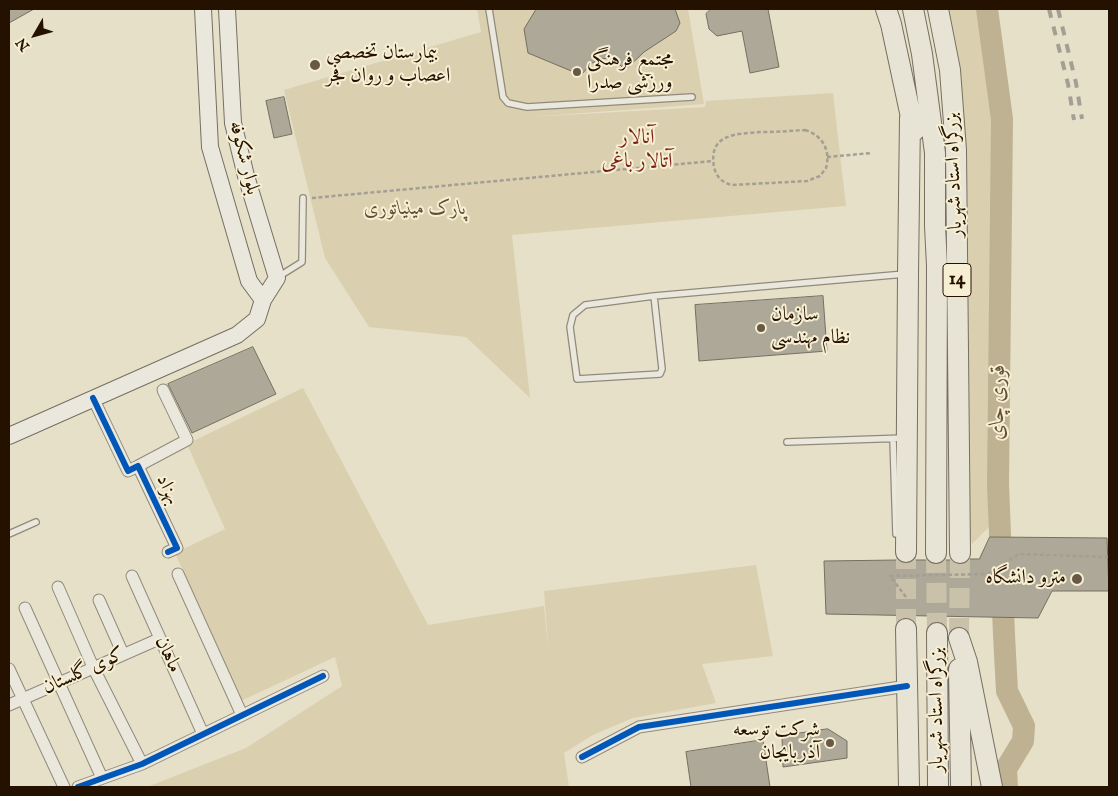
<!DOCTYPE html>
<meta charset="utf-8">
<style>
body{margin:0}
#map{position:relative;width:1118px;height:796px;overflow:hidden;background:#e6e0c8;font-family:"IM FELL English",serif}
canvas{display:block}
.frame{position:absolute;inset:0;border:10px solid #241100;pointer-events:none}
.north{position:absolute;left:10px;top:10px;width:50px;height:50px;-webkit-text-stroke:4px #f7efd3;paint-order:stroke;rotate:232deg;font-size:14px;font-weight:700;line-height:20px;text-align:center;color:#241100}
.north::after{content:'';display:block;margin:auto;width:18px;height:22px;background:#241100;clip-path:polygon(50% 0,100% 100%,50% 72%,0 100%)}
</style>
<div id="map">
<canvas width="1118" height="796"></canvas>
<div class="frame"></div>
<div class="north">N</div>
</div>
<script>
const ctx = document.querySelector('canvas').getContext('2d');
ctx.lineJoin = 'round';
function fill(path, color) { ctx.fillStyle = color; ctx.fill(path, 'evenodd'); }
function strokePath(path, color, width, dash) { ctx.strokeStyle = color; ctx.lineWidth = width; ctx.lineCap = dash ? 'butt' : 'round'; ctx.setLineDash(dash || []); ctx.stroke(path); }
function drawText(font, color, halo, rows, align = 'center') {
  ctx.font = font + ' "IM FELL English",Amiri,serif'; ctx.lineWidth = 4; ctx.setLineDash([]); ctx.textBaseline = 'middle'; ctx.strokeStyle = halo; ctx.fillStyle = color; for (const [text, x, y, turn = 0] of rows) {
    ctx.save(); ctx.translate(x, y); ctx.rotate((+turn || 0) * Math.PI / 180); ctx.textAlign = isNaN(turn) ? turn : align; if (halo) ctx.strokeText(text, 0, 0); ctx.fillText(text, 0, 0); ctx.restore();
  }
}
const green = new Path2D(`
 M477,9H688L704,104L530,117L705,107L706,101L833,93L846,206L512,235L530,398L466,337L369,327L325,258L284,90L481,32Z
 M946,9H982L996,115L993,523L972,544L966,514L964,109Z
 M303,388L428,625L544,606L549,655L544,591L756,565L773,656L702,664L716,703L633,718L593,735L564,753L569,787H147L246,748L342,686L335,657L241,701L175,553L225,529L187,444Z`);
const river = new Path2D(`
 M987,9L1002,119L998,484L1004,635L1007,691L1024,726L1023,741L1006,769L1007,787`);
const building = new Path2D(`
 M9,9H34L9,23Z
 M537,9H675L680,23L676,31L644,52L625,70L617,62L609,58L601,59L592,63L581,75L528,53L524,29L535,11Z
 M711,9H768L779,67L750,73L742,31L717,36L709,29L706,14Z
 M284,97L292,134L274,138L266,101Z
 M823,296L827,351L699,361L695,305Z
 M253,347L276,394L192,433L168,384Z
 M990,537L1107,538L1109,591H1052L1038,618L826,614L824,561L898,560L906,564L914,560H927L930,563L936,565L941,563L946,560H950L955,564L961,565L966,563L970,559H979Z
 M828,729L847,741V758L783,767L782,736Z
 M763,740L770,787H691L686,752Z`);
const highwayTunnel = new Path2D(`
 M936,553L937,633
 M906,629V552
 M959,638L960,553`);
const path = new Path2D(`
 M805,130C822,135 831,150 826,168L820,176L807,181L732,185C723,183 716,177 714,167C708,133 737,134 761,132C776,132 790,131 805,130Z
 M827,157L872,153
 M312,198L713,161
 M906,597L890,576L987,574L1019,554L1109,557`);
const lane = new Path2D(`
 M489,9L503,97L508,103L527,107L692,97
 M278,277L302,262L303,198
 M654,296L662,369L660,374L577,379L570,327L573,315L585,305L654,296L905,274
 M893,439L896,534
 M787,442L905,438
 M9,534L36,522`);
const street = new Path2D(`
 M93,398L128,471L138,466L177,548L168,552
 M138,466L187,440L163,390
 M178,574L242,715
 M132,576L203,734
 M58,587L93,667L142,764
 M99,600L123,654
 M25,608L102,778
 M9,669L64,787
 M9,705L159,639
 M582,757L639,727L907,686
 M78,787L142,764L323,676`);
const secondary = new Path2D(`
 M203,9L210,147L249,281L263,300
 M9,436L237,335L257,319L263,300L277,278L246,176L233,123L227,9`);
const highway = new Path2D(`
 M886,9L891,24L914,131
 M913,9L922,54L935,153V226L937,266L936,553
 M938,9L950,70L956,150L960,553
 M906,552L908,274L910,118
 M906,629L909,787
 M937,633L938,787
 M959,638L967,662L992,787
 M959,669L961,787`);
const rail = new Path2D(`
 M1049,9L1068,84L1074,120
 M1058,9L1076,83L1082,119`);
const cycleway = new Path2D(`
 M93,398L128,471L138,466L177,548L168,552
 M582,757L639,727L907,686
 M78,787L142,764L323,676`);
const markers = [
 [315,65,6,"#685946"],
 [577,72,5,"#685946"],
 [761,328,5,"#685946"],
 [1077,579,6,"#685946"],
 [830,743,5,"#685946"]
];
const shields = [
 [957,280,28]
];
const shieldNames = [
 ["14",957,280]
];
const poiNames = [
 ["بیمارستان تخصصی",326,54],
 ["اعصاب و روان فجر",326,77],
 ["مجتمع فرهنگی",587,61],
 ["ورزشی صدرا",587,84],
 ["سازمان",771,316],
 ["نظام مهندسی",771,339],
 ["مترو دانشگاه",1066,579,"right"],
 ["شرکت توسعه",820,731,"right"],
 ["آذربایجان",820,754,"right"]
];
const streetNames = [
 ["بلوار شکوفه",243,158,76],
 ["بزرگراه استاد شهریار",955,175,-92],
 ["بهزاد",167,490,65],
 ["ماهان",167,655,65],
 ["کوی گلستان",84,672,-24],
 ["بزرگراه استاد شهریار",938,710,-90]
];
const parkNames = [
 ["پارک مینیاتوری",415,210]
];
const neighbourhoodNames = [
 ["آنالار",637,139],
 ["آتالار باغی",637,163]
];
const waterNames = [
 ["قوری چای",999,402,-89]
];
fill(green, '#dad0af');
strokePath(river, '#beb292', 22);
fill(building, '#aea898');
strokePath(building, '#756f61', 1);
strokePath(highwayTunnel, '#c9c1aa', 20, [20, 10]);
strokePath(lane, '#918a7b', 8);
strokePath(street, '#918a7b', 13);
strokePath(secondary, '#756f61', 18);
strokePath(highway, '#756f61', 22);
strokePath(path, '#a39f94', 2.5, [4, 2.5]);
strokePath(lane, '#eae7dc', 5.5);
strokePath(street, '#eae7dc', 11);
strokePath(secondary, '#eae7dc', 16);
strokePath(highway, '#e7e3d5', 20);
strokePath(rail, '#a39f94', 4, [9, 9]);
strokePath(cycleway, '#0057b8', 6);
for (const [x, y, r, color] of markers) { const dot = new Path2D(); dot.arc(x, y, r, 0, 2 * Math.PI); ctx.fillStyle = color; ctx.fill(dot); strokePath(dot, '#f7efd3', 2); }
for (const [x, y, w] of shields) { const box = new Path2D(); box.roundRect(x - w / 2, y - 16.5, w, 33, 4); ctx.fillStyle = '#f7efd3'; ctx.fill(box); strokePath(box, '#241100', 1); }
drawText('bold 19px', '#241100', null, shieldNames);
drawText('20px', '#241100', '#f7efd3', poiNames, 'left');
drawText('20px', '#241100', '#f7efd3', streetNames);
drawText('italic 20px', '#604f36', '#f7efd3', parkNames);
drawText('21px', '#7a1f14', '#f7efd3', neighbourhoodNames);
drawText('italic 21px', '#625037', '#f7efd3', waterNames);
</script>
